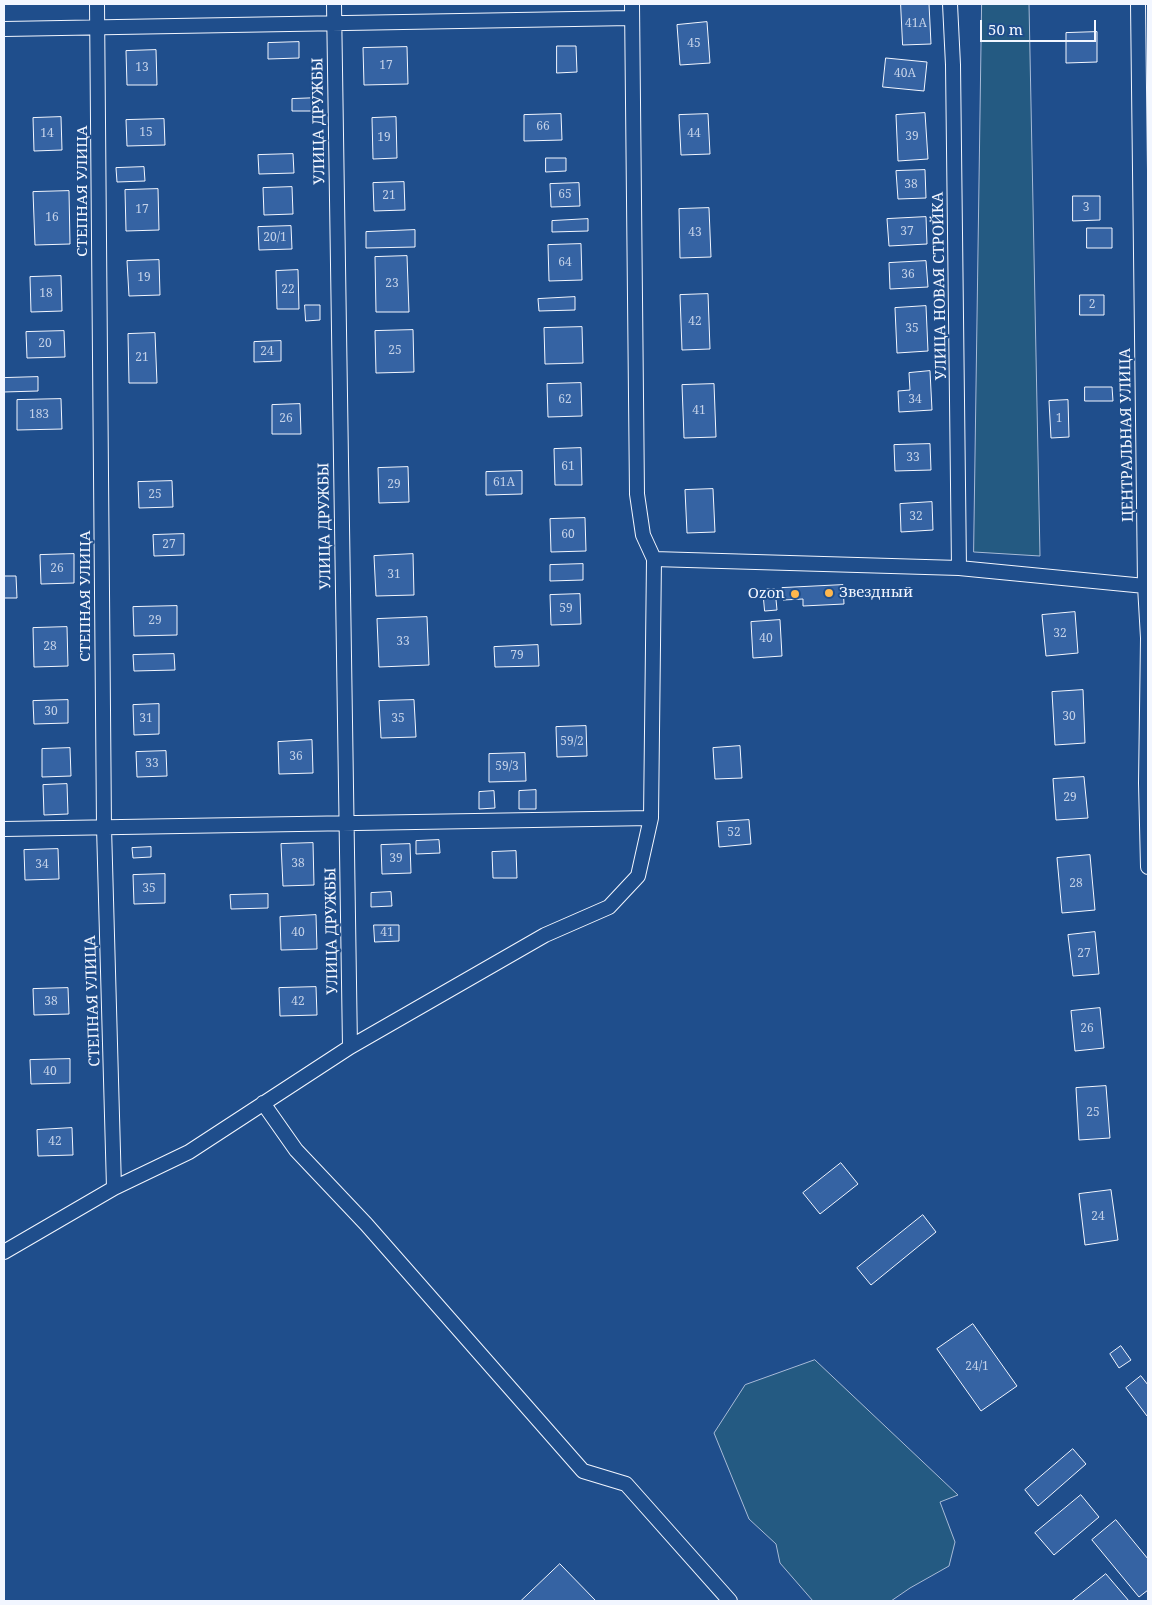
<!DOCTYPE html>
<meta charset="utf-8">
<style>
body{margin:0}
#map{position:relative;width:1152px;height:1605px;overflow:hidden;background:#1f4e8c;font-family:"Noto Serif",serif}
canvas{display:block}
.frame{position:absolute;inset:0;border:5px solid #f2f6ff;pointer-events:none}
.scale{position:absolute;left:980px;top:20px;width:116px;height:22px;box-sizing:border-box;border:2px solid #f2f6ff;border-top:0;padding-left:6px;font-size:15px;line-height:18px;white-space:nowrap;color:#f2f6ff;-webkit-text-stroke:4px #1f4e8c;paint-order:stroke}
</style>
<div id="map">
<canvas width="1152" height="1605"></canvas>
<div class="frame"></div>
<div class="scale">50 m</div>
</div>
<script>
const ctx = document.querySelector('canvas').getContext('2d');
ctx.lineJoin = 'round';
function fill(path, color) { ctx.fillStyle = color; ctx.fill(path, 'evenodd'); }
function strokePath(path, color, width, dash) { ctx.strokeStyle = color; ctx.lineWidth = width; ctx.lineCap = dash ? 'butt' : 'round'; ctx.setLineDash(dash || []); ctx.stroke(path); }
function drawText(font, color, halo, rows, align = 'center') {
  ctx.font = font + ' "Noto Serif",serif'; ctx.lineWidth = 4; ctx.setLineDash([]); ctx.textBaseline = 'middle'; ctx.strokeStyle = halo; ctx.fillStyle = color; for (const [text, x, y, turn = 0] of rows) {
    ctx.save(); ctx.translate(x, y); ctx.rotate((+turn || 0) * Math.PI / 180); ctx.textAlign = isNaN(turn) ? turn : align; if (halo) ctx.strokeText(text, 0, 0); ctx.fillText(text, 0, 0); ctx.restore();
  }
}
const green = new Path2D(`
 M982,4H1029L1040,556L974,552Z
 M815,1360L958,1495L940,1502L955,1542L949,1566L910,1588L891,1601H813L780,1563L776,1544L749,1519L714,1433L745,1385Z`);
const building = new Path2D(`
 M901,4H929L931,44L903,45Z
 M707,22L710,63L680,65L677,25Z
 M1097,32V62L1066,63V33Z
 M299,42V58L268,59V43Z
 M557,46H576L577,72L557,73Z
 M407,47L408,84L364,85L363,48Z
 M156,50L157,85H127L126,51Z
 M886,58L927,62L924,91L883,87Z
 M318,98V111H292V99Z
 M925,113L928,159L898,161L896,115Z
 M561,114L562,140L524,141V115Z
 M708,114L710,154L681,155L679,115Z
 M61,117L62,150L34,151L33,118Z
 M396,117L397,158L373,159L372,118Z
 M164,119L165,145L127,146L126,120Z
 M293,154L294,173L259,174L258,155Z
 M546,158H566V171L546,172Z
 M144,167L145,181L117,182L116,168Z
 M925,170L926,198L898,199L896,171Z
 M404,182L405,210L374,211L373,183Z
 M579,183L580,206L551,207L550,184Z
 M292,187L293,214L264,215L263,188Z
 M158,189L159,230L126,231L125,190Z
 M69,191L70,244L35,245L33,192Z
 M1073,196H1100V220L1073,221Z
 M709,208L711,257L680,258L679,209Z
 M926,217L927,244L889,246L887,219Z
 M588,219V231L552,232V221Z
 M291,226L292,249L259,250L258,227Z
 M1087,228H1112V248H1087Z
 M415,230V247L366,248V232Z
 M581,244L582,280L549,281L548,245Z
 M407,256L409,312H376L375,257Z
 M159,260L160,295L129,296L127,261Z
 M926,261L928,287L890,289L889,263Z
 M298,270L299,309H277L276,271Z
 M61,276L62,311L31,312L30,277Z
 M708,294L710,349L682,350L680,295Z
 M1080,295H1104V315H1080Z
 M575,297V310L539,311L538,299Z
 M305,305H320V320L306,321Z
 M926,306L928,351L897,353L895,308Z
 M582,327L583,363L545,364L544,328Z
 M413,330L414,372L376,373L375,331Z
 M64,331L65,357L27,358L26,332Z
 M155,333L157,383H129L128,334Z
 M281,341V361L254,362V342Z
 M930,371L932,410L899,412L898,391L910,390L909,373Z
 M38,377V391L4,392V378Z
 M581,383L582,416L548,417L547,384Z
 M714,384L716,437L684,438L682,385Z
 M1085,387H1112L1113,401H1085Z
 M61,399L62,429L17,430V400Z
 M1068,400L1069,437L1051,438L1049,401Z
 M300,404L301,434H272V405Z
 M930,444L931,470L895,471L894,445Z
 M581,448L582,485H555L554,449Z
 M408,467L409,502L379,503L378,468Z
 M522,471V494L486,495V472Z
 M172,481L173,507L139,508L138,482Z
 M713,489L715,532L687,533L685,490Z
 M932,502L933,530L901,532L900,504Z
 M585,518L586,551L551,552L550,519Z
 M184,534V555L154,556L153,535Z
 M74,554V583L41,584L40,555Z
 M413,554L414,595L376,596L374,556Z
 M583,564V580L550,581V565Z
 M4,576H16L17,598H4Z
 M843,585L844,604L803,606V599L783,600L782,588Z
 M763,589H775L777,610L765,611Z
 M580,594L581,624L551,625L550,595Z
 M177,606V635L134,636L133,607Z
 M1075,612L1078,653L1046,656L1042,615Z
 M427,617L429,665L379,667L377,619Z
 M780,620L782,656L753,658L751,622Z
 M67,627L68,666L34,667L33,628Z
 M538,645L539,666L495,667L494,647Z
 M174,654L175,670L134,671L133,655Z
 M1083,690L1085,743L1055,745L1052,692Z
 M68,700V723L34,724L33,701Z
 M414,700L416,737L381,738L379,701Z
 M159,704V734L134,735L133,705Z
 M586,726L587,756L557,757L556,727Z
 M312,740L313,773L279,774L278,742Z
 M740,746L742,778L715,779L713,748Z
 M70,748L71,776L42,777V749Z
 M166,751L167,776L137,777L136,752Z
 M525,753L526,781L489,782V754Z
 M1084,777L1088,818L1056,820L1053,779Z
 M67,784L68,814L44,815L43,785Z
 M536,790V809H519V791Z
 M494,791L495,808L479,809V792Z
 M749,820L751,844L719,847L717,822Z
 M439,840L440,853L416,854V841Z
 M313,843L314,885L283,886L281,844Z
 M410,844L411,873L382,874L381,845Z
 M151,847V857L133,858L132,848Z
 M58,849L59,879L25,880L24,850Z
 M516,851L517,878H493L492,852Z
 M1090,855L1095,910L1062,913L1057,858Z
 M165,874V903L134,904L133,875Z
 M391,892L392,906L371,907V893Z
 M268,894V908L231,909L230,895Z
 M316,915L317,949L281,950L280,917Z
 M374,925H399V941L375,942Z
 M1095,932L1099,974L1073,976L1068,935Z
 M316,987L317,1015L280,1016L279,988Z
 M68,988L69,1014L34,1015L33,989Z
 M1100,1008L1104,1048L1075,1051L1071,1011Z
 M70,1059V1083L31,1084L30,1060Z
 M1106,1086L1110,1138L1079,1140L1076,1088Z
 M72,1128L73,1155L38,1156L37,1130Z
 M841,1163L858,1184L820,1214L803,1193Z
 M1111,1190L1118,1240L1085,1245L1079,1194Z
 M923,1215L936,1232L871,1285L857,1268Z
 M973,1324L1017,1386L981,1411L937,1349Z
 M1121,1346L1131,1360L1119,1368L1110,1354Z
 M1141,1376L1148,1385V1415L1147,1416L1126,1388Z
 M1073,1449L1086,1464L1038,1506L1025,1490Z
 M1081,1495L1099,1517L1054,1555L1035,1533Z
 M1116,1520L1148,1559V1590L1139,1597L1092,1540Z
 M560,1564L596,1601H521Z
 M1106,1574L1129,1601H1072Z`);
const minor = new Path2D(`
 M97,4L104,827L114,1188
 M334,4L350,1047
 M950,4L953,65L959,568
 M1138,4L1145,586L1148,638L1146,783L1148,867
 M4,29L631,18
 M654,559L959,568L1145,586
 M4,829L651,818
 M263,1103L296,1150L366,1224L583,1471L626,1484L730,1601
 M4,1252L114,1188L189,1152L350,1047L545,935L609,907L638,876L651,818L654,559L643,535L637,494L632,4`);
const markers = [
 [829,593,5,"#ffb74d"],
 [795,594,5,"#ffb74d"]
];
const numberNames = [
 ["41А",916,24],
 ["45",694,44],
 ["17",386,66],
 ["13",142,68],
 ["40А",905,74],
 ["66",543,127],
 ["15",146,133],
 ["14",47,134],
 ["44",694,134],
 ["39",912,137],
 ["19",384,138],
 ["38",911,185],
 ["65",565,195],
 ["21",389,196],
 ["3",1086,208],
 ["17",142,210],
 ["16",52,218],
 ["37",907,232],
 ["43",695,233],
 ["20/1",275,238],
 ["64",565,263],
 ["36",908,275],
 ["19",144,278],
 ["23",392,284],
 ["22",288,290],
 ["18",46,294],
 ["2",1092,305],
 ["42",695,322],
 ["35",912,329],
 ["20",45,344],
 ["25",395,351],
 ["24",267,352],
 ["21",142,358],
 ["62",565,400],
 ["34",915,400],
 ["41",699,411],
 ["183",39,415],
 ["26",286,419],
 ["1",1059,419],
 ["33",913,458],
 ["61",568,467],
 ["61А",504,483],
 ["29",394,485],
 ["25",155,495],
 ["32",916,517],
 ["60",568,535],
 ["27",169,545],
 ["26",57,569],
 ["31",394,575],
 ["59",566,609],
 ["29",155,621],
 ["32",1060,634],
 ["40",766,639],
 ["33",403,642],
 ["28",50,647],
 ["79",517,656],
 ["30",51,712],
 ["30",1069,717],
 ["31",146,719],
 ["35",398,719],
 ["59/2",572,742],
 ["36",296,757],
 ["33",152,764],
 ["59/3",507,767],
 ["29",1070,798],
 ["52",734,833],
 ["39",396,859],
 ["38",298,864],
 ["34",42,865],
 ["28",1076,884],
 ["35",149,889],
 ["40",298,933],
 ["41",387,933],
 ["27",1084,954],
 ["38",51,1002],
 ["42",298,1002],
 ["26",1087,1029],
 ["40",50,1072],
 ["25",1093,1113],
 ["42",55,1142],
 ["24",1098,1217],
 ["24/1",977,1367]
];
const streetNames = [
 ["УЛИЦА ДРУЖБЫ",319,121,-91],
 ["СТЕПНАЯ УЛИЦА",83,191,-90],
 ["УЛИЦА НОВАЯ СТРОЙКА",940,286,-91],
 ["ЦЕНТРАЛЬНАЯ УЛИЦА",1127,435,-91],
 ["УЛИЦА ДРУЖБЫ",325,526,-91],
 ["СТЕПНАЯ УЛИЦА",86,596,-90],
 ["УЛИЦА ДРУЖБЫ",332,931,-91],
 ["СТЕПНАЯ УЛИЦА",93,1001,-92]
];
const poiNames = [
 ["Звездный",839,593],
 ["Ozon",785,594,"right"]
];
fill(green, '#245a82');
strokePath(green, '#a8bbd7', 1);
fill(building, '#3563a3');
strokePath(building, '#f2f6ff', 1);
strokePath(minor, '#f2f6ff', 16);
strokePath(minor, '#1f4e8c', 14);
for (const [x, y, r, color] of markers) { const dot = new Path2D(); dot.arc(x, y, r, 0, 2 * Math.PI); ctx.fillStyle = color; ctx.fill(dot); strokePath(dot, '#1f4e8c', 2); }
drawText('12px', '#c3d1e8', null, numberNames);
drawText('15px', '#f2f6ff', '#1f4e8c', streetNames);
drawText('15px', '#f2f6ff', '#1f4e8c', poiNames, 'left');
</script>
